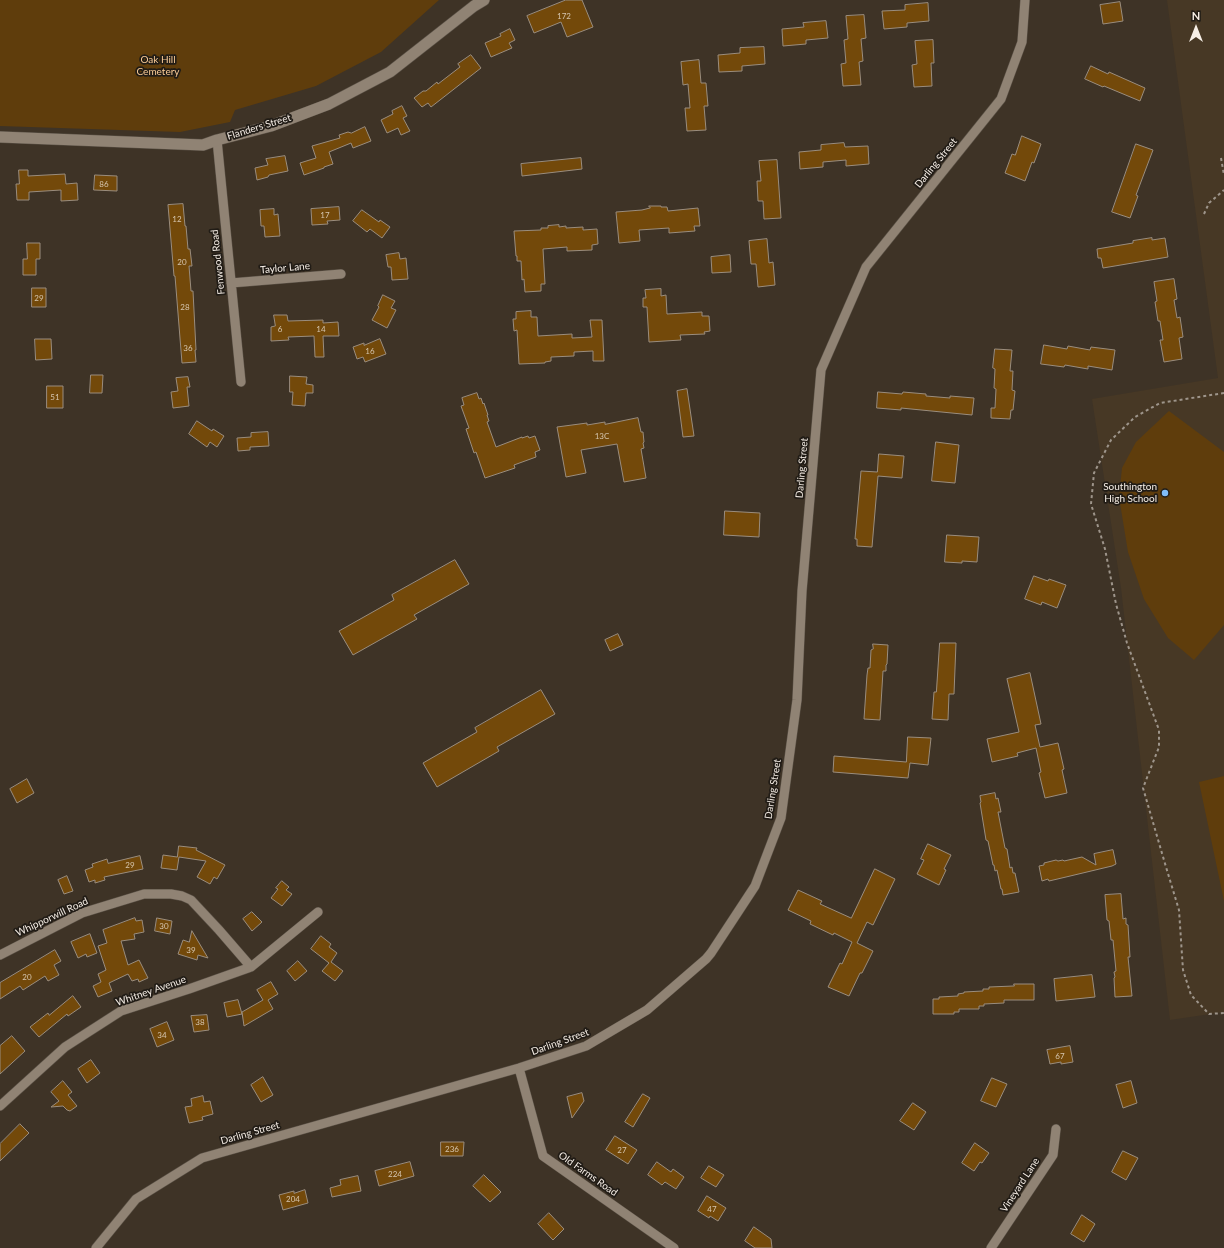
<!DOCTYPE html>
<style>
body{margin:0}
#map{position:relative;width:1224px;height:1248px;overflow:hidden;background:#3e3326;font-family:Lato,sans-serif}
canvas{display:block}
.north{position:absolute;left:1176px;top:8px;width:40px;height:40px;-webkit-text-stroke:3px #211c16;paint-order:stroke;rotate:0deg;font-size:11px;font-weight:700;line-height:16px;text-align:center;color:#f6eee6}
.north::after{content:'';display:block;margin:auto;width:14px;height:18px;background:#f6eee6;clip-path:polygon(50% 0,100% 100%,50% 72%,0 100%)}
</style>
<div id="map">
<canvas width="1224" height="1248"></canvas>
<div class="north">N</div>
</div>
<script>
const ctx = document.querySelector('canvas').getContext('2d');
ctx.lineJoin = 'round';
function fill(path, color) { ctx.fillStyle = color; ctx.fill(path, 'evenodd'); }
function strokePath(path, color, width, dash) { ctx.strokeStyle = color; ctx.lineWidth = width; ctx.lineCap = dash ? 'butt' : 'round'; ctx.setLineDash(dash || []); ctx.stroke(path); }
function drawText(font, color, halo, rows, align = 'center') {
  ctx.font = font + ' Lato,sans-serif'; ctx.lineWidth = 3.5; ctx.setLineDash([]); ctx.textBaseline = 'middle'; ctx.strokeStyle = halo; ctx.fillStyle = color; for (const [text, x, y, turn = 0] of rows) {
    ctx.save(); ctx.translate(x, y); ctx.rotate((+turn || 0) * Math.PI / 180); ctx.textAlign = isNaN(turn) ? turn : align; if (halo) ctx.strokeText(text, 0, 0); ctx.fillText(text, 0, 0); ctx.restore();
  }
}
const built = new Path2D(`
 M1167,0H1224V1012L1170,1020L1121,588L1092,399L1218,378Z`);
const green = new Path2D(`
 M0,0H439L381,52L316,86L235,110L230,122L180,132L0,126Z
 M1169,411L1224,452V625L1194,660L1168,638L1144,599L1128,552L1119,497L1122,468L1136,442Z
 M1224,776V901L1199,782Z`);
const building = new Path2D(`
 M566,0H582L593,27L567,37L561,22L534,33L527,16Z
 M1120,2L1123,21L1103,24L1100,5Z
 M928,3L929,21L907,23V27L884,29L882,11L905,10V5Z
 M864,15L866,38L861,39L863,61L859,62L861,85L843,86L841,64L846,63L844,40L848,39L846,16Z
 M826,21L828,38L806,40V44L783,46L782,29L804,27L803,23Z
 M510,29L515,40L509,43L512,48L491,57L485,43L501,36L500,34Z
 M933,40L934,63H931L932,86L914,87L912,65L917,64L915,41Z
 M764,47L765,64L742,66V71L719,72L718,55L740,53V48Z
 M471,55L481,68L431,107L428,103L422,107L414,98L423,91H426L437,82L438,84L460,67L458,64Z
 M699,60L701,83H706L708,106H704L706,130L687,131L685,108H690L688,84L683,85L681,62Z
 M1091,66L1108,74L1109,72L1145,88L1140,101L1104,86L1103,87L1085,79Z
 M402,106L407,116L403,118L410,131L401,135L398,128L387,133L381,120L393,114L392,111Z
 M365,127L371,141L353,148L351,143L329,152L333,164L324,167V168L304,175L300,163L316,158L312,146L340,138L339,135L348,132L351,133Z
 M1022,136L1041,144L1034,163L1032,162L1025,181L1005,173L1012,154L1015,155Z
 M844,143L845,147L868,146L869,164L846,166V160L823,162V167L800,169L799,152L821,150V145Z
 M1136,144L1153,150L1136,195L1138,196L1130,218L1112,212Z
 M285,156L288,171L269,175L268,177L257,180L255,168L268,165L266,159Z
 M581,158L582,169L522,176L521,164Z
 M777,160L781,218L764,219L763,201H758L757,181H761L759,161Z
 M19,170H28V176L65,174L66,184L77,183L78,200L61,201V190L29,192V200H17L16,184H19Z
 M95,175L117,176V191L94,190Z
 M183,204L185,226H186L188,249H190L192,266H189L191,291H193L196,350H195L196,362L182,363L175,276H174L168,205Z
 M649,206H661V207H667L668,211L698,208L700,226H694L695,231L669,233V228L639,230L640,241L619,243L616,212L642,210L650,208Z
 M339,207L340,220L327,221L328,224L312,225L311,209Z
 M274,209V215L278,214L280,236L265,237L264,226H261L260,210Z
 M362,210L379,222L380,220L390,227L382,238L370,229L367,232L353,221Z
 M559,225V227L566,226V228L583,227V230L597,229L598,244L592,245V250L567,251V247L543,249L545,284H541V291L525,292L524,279L522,280L521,261H517V256H516L514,231L541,230V228H548V226Z
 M1152,238V240L1165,238L1168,257L1103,268L1101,258H1098L1097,249L1133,243V241Z
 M767,239L769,263L773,262L775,285L758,287L756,264H751L749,241Z
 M27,243H40V259H36V275H23V259H27Z
 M399,253L400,259L406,258L408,279L392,280L391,267H388L386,255Z
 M730,255L731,272L712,273L711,257Z
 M1174,279L1177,299L1174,300L1177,318L1180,317L1183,337L1179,338L1182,359L1164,362L1160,340H1163L1160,321H1158L1155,302L1157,301L1154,282Z
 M32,288H46V307H32Z
 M661,289V296L666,295L667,314L702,312V316H709L710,331L704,332L705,334L680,335L681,340L649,342L647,307H643V298H646L645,290Z
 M383,295L395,301L391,308L396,310L387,328L372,320L379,307L378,306Z
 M531,311V317H537L538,336L572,334V338L592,337L590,320H602L604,361H593V351L574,352V356L551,357V361L545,362V363L519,364L517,330L514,331L513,319H516V312Z
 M274,315H287L288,321L323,320V323L338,322L339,336H323L324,357H315L314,336L288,337L289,340L271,341V327L275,326Z
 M35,339H51L52,359L36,360Z
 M380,339L386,354L365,362L363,357L357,359L353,347L364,343V345Z
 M1044,345L1067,349L1068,346L1090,350L1091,347L1115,350L1112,370L1088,366V369L1065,365L1064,367L1041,364Z
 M995,349L1012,350L1010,371H1013L1012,390L1015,391L1013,410H1011L1010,419L991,418V408H995L996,389L994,388L995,369L993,368Z
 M91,375H103L102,393H90Z
 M290,376L307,377L306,384L313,385V393H306L305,406L292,405L293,392H290Z
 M188,377L190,387H187L189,406L173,408L171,392L178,391L176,378Z
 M47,386H63V408H47Z
 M687,389L694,436L683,437L677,391Z
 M878,392L902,394L903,392L926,394V396L950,398V396L974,398L972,415L901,408V410L877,408Z
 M477,393L479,399L481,398L483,404L484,403L488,415H487L489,421L487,422L496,447L522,437V438L528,436L529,438L535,436L540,450L535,452L536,457L514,465L515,468L485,478L476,452L474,453L466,429L469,428L461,406L464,405L462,398Z
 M638,418L641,432H643L644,442L643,443L644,448L641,449L646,478L624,482L617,444L581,450L586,473L566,477L557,427L587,423V425L605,422V424Z
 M197,421L212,431L213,429L224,436L217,447L210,442L207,447L189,434Z
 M268,432L269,446L250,447V450L238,451L237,438L251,437V433Z
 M936,442L959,445L955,483L932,481Z
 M879,454L904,456L902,478L878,476L872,547L857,546V539H855L861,471L877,472Z
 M725,511L760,513L759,537L724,535Z
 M947,535L979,537L977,562L962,561V563L945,562Z
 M455,560L469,584L414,615L417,619L353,655L339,631L394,600L392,595Z
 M1034,576L1048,581L1049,579L1066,585L1057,608L1042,602L1041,605L1025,599Z
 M618,634L623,645L610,651L605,640Z
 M940,643H956L954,694H949L948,720L932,719L934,692H936Z
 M873,644L888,645L887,664L886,665V671H883L880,720L864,719L867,675L868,668H870L871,650L873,649Z
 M1030,673L1041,724L1035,725L1040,747L1058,743L1064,769L1062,770L1067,793L1045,798L1039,773L1041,772L1036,748L1017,753L1018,756L992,762L987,739L1019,732L1007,679Z
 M541,690L555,714L497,747L499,751L437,787L423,763L477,732L475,728Z
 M908,737L931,738L928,765L910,763L908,778L833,772L834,756L906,762Z
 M27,779L34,793L17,803L10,789Z
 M995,793L996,799L998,798L1001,812H998L1005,848L1007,849L1010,868L1012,867L1013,873H1015L1019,892L1003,895L1002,889H1001L997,870L995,871L994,865H993L988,841L986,840L980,803L981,802L980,796Z
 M928,844L951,855L944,869L946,870L939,885L917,874L924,860L921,859Z
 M179,846L197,848L196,850L225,865L217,879L214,877L210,884L197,877L206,861L179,857L177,870L161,868L163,855L177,857Z
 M1113,850L1116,864L1112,866L1066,877L1049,881L1048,879L1042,881L1039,866L1044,865V863L1056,860L1058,861L1063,860L1064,861L1082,857L1096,865L1094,854Z
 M140,856L143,869L104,877L105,880L95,883V880L89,882L85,870L93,867L92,864L107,859L108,863Z
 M875,869L895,879L873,925L867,922L857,943L873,951L862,973H860L849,996L828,987L840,963L842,964L852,942L834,933L833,935L810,924L811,921L788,910L798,890L822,901L820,904L851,918Z
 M67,876L73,891L64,894L58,880Z
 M282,881L289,887L286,890L292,894L282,906L271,898L278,889L276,888Z
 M1121,894L1123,919L1126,918V924L1128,925L1130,957H1128L1132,996L1115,997L1114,978L1115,977L1114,972L1116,971L1113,940H1111L1109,921L1107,920L1105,895Z
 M252,912L262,922L252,931L243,919Z
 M135,918L136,921L142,920L144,932L134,934L135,939L121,941L128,965L139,960L148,978L139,982L138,979L132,981L128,974L109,983L112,991L98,997L93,986L101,982L98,974L106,970L98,946L107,943L103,930Z
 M157,918L172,921L170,934L155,931Z
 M192,931L208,958L198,955L197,960L178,954L183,940L189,942Z
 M90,934L97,953L87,957L86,954L78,958L71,942Z
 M321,936L331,944L329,947L337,953L331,962L343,971L335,981L322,971L329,963L311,949Z
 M55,950L61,961L54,965L59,975L48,981L45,976L23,990L20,986L0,999V983Z
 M298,961L307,971L295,981L287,971Z
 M1092,975L1095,997L1056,1001L1054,979Z
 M271,982L278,994L268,1000L273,1009L244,1026L242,1012L263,1000L257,990Z
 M1014,984H1034V1000H1004V1003L984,1004V1006H979V1009H959V1012H954V1014H933V999H939V997L958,996V994L964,993V992L983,991V989H989V987L1014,986Z
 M73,996L81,1007L68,1016L67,1014L39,1037L30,1027L48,1013L49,1015Z
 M238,1000L242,1014L227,1017L224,1003Z
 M207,1015L209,1030L194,1032L191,1016Z
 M167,1022L174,1040L157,1047L150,1029Z
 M12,1036L25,1051L0,1074V1046Z
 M1070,1046L1073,1062L1061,1064V1062L1050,1064L1047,1050Z
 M91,1060L100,1073L87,1083L78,1069Z
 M263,1077L273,1095L261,1102L251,1085Z
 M992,1078L1007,1084L996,1107L981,1101Z
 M63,1081L72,1092L68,1095L77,1106L70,1111L67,1110L63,1106L51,1107L59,1101L51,1092Z
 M1131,1081L1137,1103L1123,1108L1116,1085Z
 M582,1093L584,1101L572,1118L567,1097Z
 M643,1094L650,1098L633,1127L625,1122Z
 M203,1096L204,1102L210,1101L213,1114L202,1117L203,1120L189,1123L185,1107L192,1106L191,1099Z
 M913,1103L926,1112L914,1130L900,1121Z
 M20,1124L29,1133L0,1161V1144Z
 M615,1136L637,1150L628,1164L606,1150Z
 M441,1142H464L463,1156H441Z
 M975,1143L989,1153L982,1163L980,1162L974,1171L962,1163Z
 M1123,1151L1138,1158L1126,1180L1112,1172Z
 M410,1162L414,1176L379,1186L375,1171Z
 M657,1162L671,1172L673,1169L684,1177L676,1189L665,1182L662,1185L648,1175Z
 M709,1166L724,1175L716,1187L701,1178Z
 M484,1175L501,1192L490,1202L473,1186Z
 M358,1176L361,1191L332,1197L330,1188L341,1185L340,1180Z
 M305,1190L308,1203L283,1210L279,1195L294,1191V1193Z
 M707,1196L726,1208L718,1221L710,1216L709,1218L698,1211Z
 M549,1213L564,1229L553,1240L538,1224Z
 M1082,1215L1095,1224L1084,1242L1071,1234Z
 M754,1227L771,1239L772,1248H755L745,1241Z`);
const path = new Path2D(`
 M1221,158L1224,175
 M1204,214L1209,203L1224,190
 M1224,393L1160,403L1135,417L1111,440L1094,473L1091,504L1105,549L1116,604L1127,643L1159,730V747L1143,788L1166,867L1179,910L1183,970L1191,995L1209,1014L1224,1013`);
const minor = new Path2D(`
 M217,140L241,382
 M231,283L341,274
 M0,955L82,913L144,894H171L182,896L191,900L219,930L251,967
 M519,1068L543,1156L674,1248
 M0,1106L65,1047L121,1011L189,989L251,967L318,912
 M96,1248L136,1199L202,1158L519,1068L586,1046L647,1010L706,959L711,953L755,886L781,818L797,700L802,591L821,370L866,267L1001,99L1022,42L1025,0
 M991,1248L1053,1155L1056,1129`);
const tertiary = new Path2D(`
 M0,137L203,145L217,140L271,126L329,104L390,72L474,6L484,0`);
const markers = [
 [1165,493,4,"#80bdfa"]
];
const numberNames = [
 ["172",564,16],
 ["86",104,184],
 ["17",325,215],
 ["12",177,219],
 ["20",182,262],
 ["29",39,298],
 ["28",185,307],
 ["6",280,329],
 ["14",321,329],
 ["36",188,348],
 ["16",370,351],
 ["51",55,397],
 ["13C",602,436],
 ["29",130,865],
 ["30",164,926],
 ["39",191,950],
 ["20",27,977],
 ["38",200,1022],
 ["34",162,1035],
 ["67",1060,1056],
 ["236",452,1149],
 ["27",622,1150],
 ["224",395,1174],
 ["204",293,1199],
 ["47",712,1209]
];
const parkNames = [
 ["Oak Hill",158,60],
 ["Cemetery",158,72]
];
const streetNames = [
 ["Flanders Street",259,127,-17],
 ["Darling Street",936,163,-51],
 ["Fenwood Road",218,262,-96],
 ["Taylor Lane",285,268,-5],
 ["Darling Street",802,468,-85],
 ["Darling Street",773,789,-81],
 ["Whipporwill Road",52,917,-25],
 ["Whitney Avenue",151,991,-19],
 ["Darling Street",560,1042,-20],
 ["Darling Street",250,1133,-16],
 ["Old Farms Road",588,1174,35],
 ["Vineyard Lane",1020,1185,-57]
];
const poiNames = [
 ["Southington",1157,487],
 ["High School",1157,499]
];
fill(built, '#473825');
fill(green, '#5f3d0c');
fill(building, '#73490a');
strokePath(building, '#9a8d7e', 1);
strokePath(minor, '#5b5247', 10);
strokePath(tertiary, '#5b5247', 12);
strokePath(path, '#9e958b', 2, [3, 3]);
strokePath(minor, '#908374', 9);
strokePath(tertiary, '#908374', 11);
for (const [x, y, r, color] of markers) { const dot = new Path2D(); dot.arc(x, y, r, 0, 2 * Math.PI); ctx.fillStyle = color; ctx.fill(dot); strokePath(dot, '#211c16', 1.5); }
drawText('8px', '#d5c5af', null, numberNames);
drawText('10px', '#facb96', '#211c16', parkNames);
drawText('10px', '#f6eee6', '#211c16', streetNames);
drawText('10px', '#f6eee6', '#211c16', poiNames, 'right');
</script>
